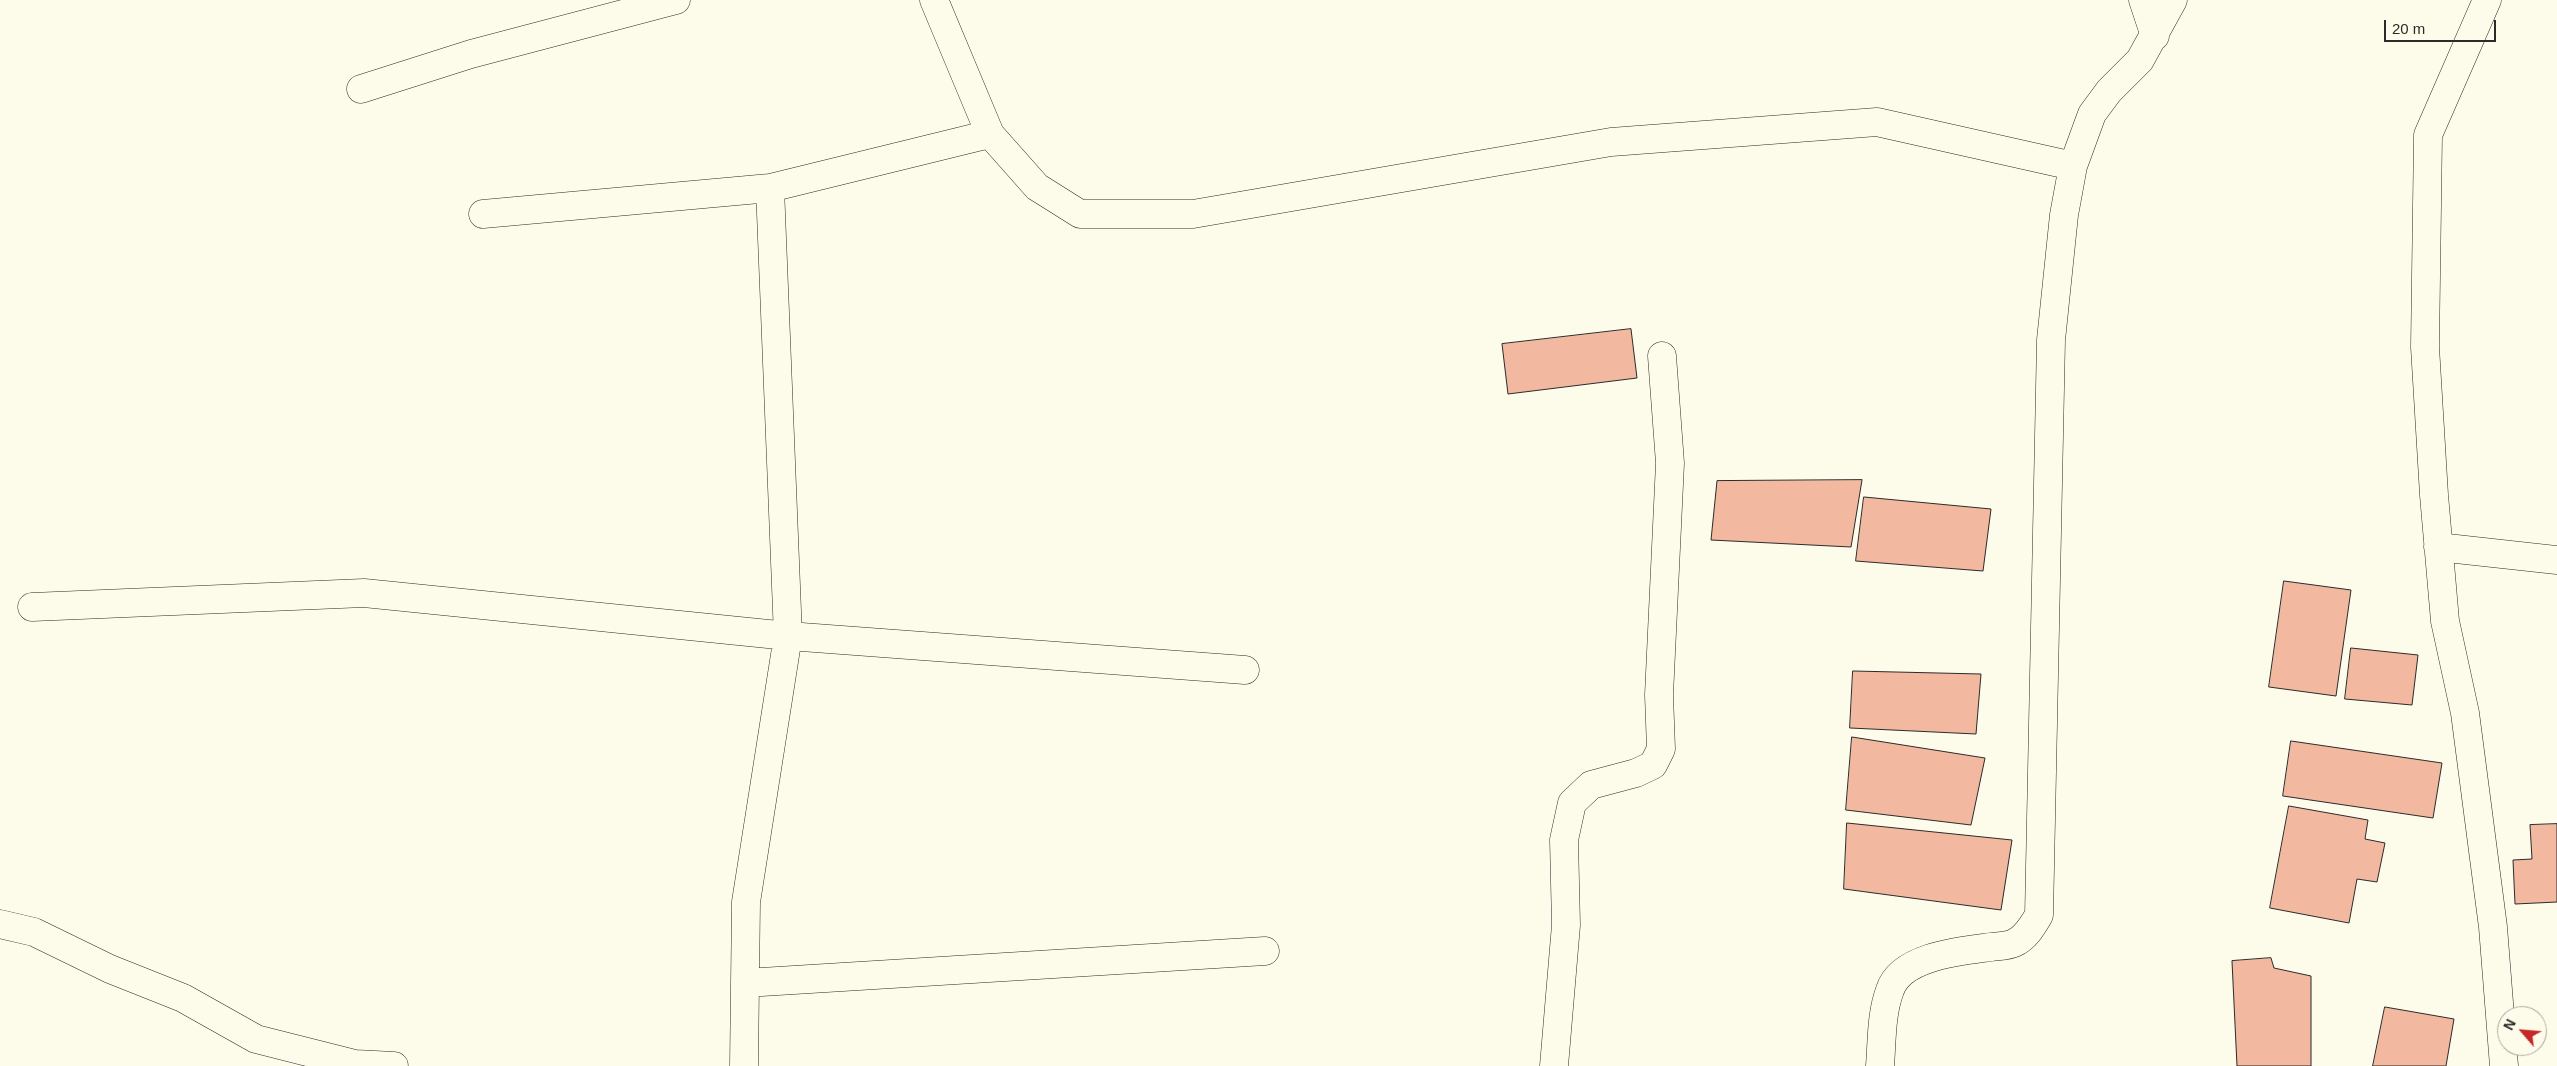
<!DOCTYPE html>
<style>
body{margin:0}
#map{position:relative;width:2557px;height:1066px;overflow:hidden;background:#fdfbea;font-family:Helvetica,sans-serif}
canvas{display:block}
.north{position:absolute;left:2497px;top:1006px;width:50px;height:50px;box-sizing:border-box;background:#fdfbea;border:1px solid #a9a89e;border-radius:50%;rotate:297deg;font-size:14px;font-weight:700;line-height:20px;text-align:center;color:#2b2b2b}
.north::after{content:'';display:block;margin:auto;width:18px;height:22px;background:#c62828;clip-path:polygon(50% 0,100% 100%,50% 72%,0 100%)}
.scale{position:absolute;left:2384px;top:20px;width:112px;height:22px;box-sizing:border-box;border:2px solid #2b2b2b;border-top:0;padding-left:6px;font-size:15px;line-height:18px;white-space:nowrap;color:#2b2b2b;-webkit-text-stroke:4px #fdfbea;paint-order:stroke}
</style>
<div id="map">
<canvas width="2557" height="1066"></canvas>
<div class="north">N</div>
<div class="scale">20 m</div>
</div>
<script>
const ctx = document.querySelector('canvas').getContext('2d');
ctx.lineJoin = 'round';
function fill(path, color) { ctx.fillStyle = color; ctx.fill(path, 'evenodd'); }
function strokePath(path, color, width, dash) { ctx.strokeStyle = color; ctx.lineWidth = width; ctx.lineCap = dash ? 'butt' : 'round'; ctx.setLineDash(dash || []); ctx.stroke(path); }
const building = new Path2D(`
 M1631,329L1637,378L1508,394L1502,344Z
 M1862,480L1851,547L1711,540L1717,481Z
 M1864,497L1991,509L1983,571L1856,561Z
 M2284,581L2351,590L2336,696L2269,687Z
 M2351,648L2418,655L2412,705L2345,699Z
 M1853,671L1981,674L1976,734L1850,728Z
 M1852,737L1985,758L1971,825L1846,810Z
 M2291,741L2442,763L2433,818L2283,796Z
 M2289,806L2368,820L2365,839L2385,843L2377,882L2357,879L2349,923L2270,908Z
 M1847,823L2012,840L2001,910L1844,889Z
 M2557,824V902L2515,904L2513,860L2532,859L2530,825Z
 M2271,958L2274,968L2311,976V1066H2237L2232,961Z
 M2385,1007L2454,1019L2446,1066H2373Z`);
const street = new Path2D(`
 M934,0L990,134L1037,187L1080,214H1193L1611,142L1877,122L2073,166
 M2143,0L2155,36
 M2487,0L2428,135L2425,347L2434,495L2445,621L2465,713L2493,927L2504,1066
 M361,89L471,54L676,0
 M483,214L770,188L990,134
 M2438,547L2557,560
 M32,607L364,593L788,636L1245,670
 M0,924L34,932L110,969L183,998L256,1039L355,1064L394,1066
 M745,983L1265,951
 M744,1066L746,902L788,636L770,188
 M1554,1066L1566,925L1564,840L1572,803L1591,785L1636,773L1653,765L1661,749L1659,695L1670,463L1662,356
 M1880,1066C1882,1041 1881,1014 1890,990C1901,956 1961,951 1991,947C1998,946 2008,946 2014,943C2026,938 2033,925 2039,915L2051,340L2064,215L2073,166L2092,114L2109,91L2140,60L2173,0`);
fill(building, '#f2b8a0');
strokePath(building, '#2b2b2b', 1);
strokePath(street, '#2b2b2b', 29);
strokePath(street, '#fdfbea', 28);
</script>
